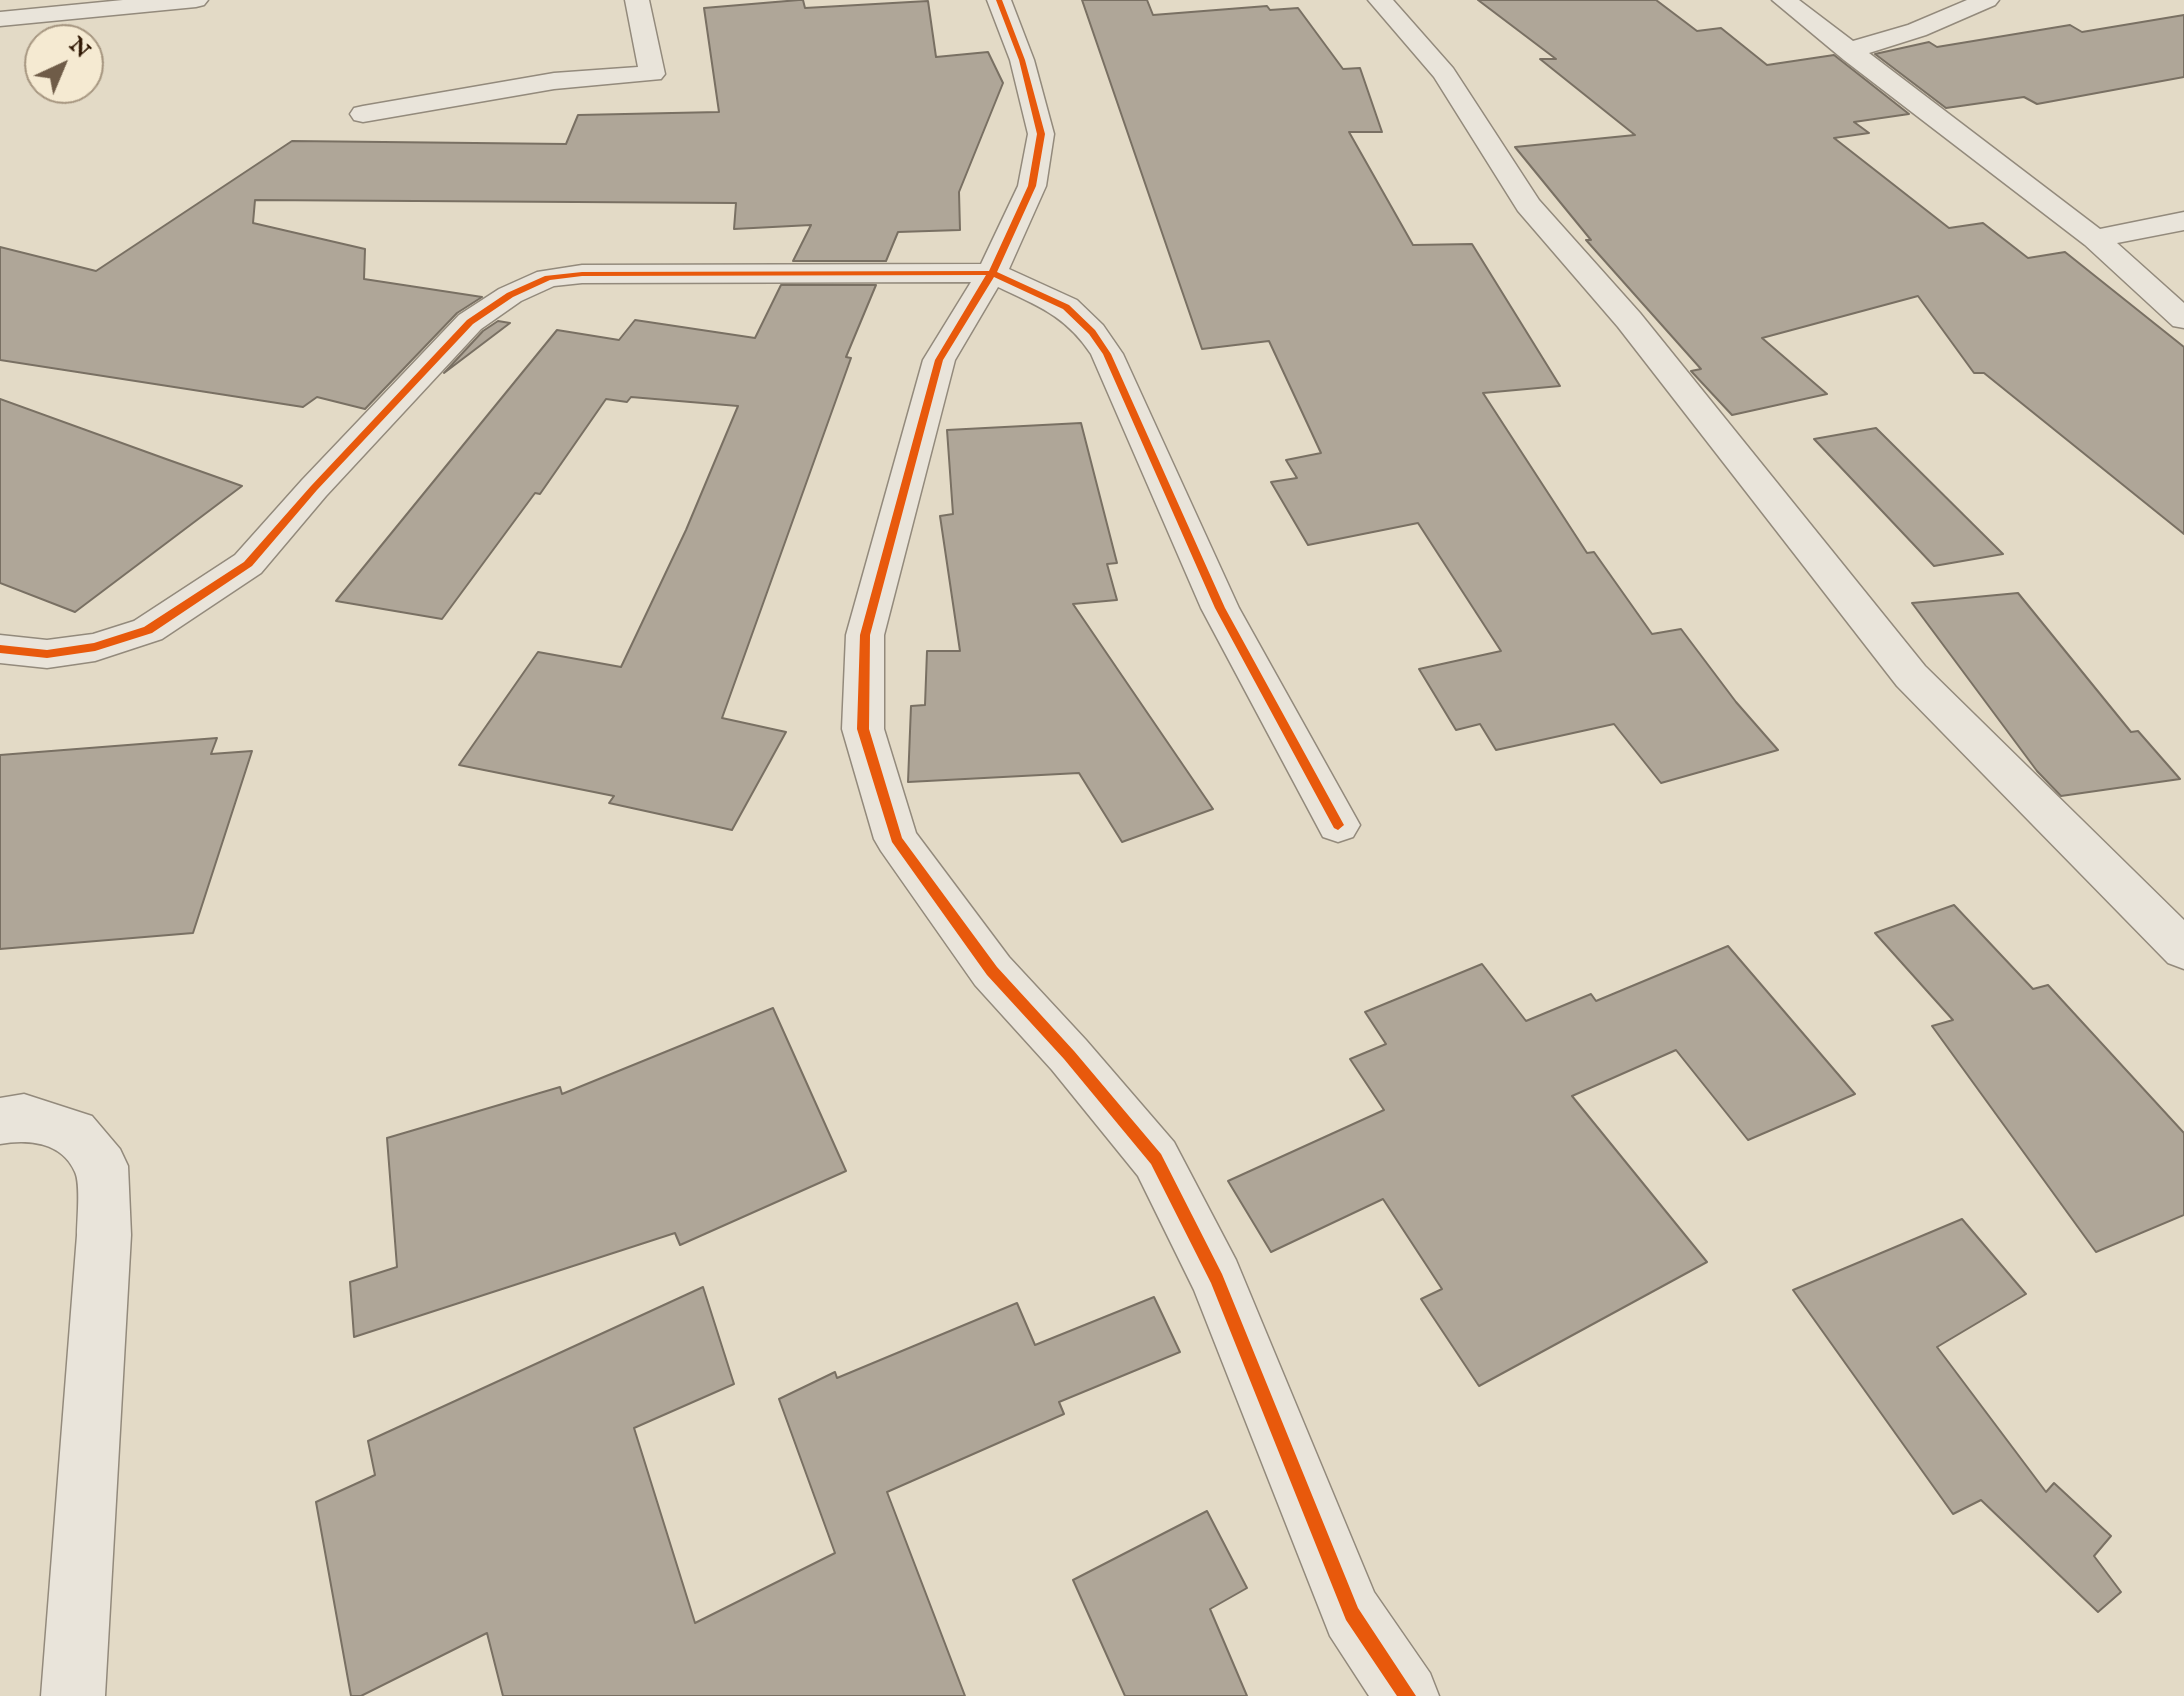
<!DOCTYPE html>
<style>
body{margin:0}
#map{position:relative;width:2184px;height:1696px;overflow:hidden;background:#e3dac6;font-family:"IM FELL English",serif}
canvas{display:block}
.north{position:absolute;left:24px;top:24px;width:80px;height:80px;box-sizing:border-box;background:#f5ead2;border:2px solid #a69680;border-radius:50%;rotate:44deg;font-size:22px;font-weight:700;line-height:32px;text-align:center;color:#301804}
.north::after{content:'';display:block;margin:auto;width:28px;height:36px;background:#6f5c48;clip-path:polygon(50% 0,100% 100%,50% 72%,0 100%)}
</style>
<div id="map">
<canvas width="2184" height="1696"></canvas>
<div class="north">N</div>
</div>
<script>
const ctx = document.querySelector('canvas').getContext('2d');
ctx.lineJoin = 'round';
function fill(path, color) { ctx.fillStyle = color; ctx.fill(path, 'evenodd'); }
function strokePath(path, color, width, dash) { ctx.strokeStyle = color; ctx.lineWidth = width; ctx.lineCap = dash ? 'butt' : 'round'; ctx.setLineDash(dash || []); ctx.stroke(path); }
const building = new Path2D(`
 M799,0H803L805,8L928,1L936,57L988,52L1003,83L959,192L960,230L898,232L886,261H793L811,225L734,229L736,203L255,200L253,223L365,249L364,279L482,297L457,313L365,409L317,397L303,407L0,360V247L96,271L292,141L566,144L578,115L719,112L704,8Z
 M1082,0H1147L1153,15L1267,6L1270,10L1298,8L1343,69L1360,68L1382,132H1349L1413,245L1472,244L1560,386L1483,393L1587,553L1594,552L1652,634L1681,629L1736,702L1778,750L1661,783L1614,724L1496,750L1480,724L1456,730L1419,669L1501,651L1418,523L1308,545L1271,482L1297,478L1286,460L1321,453L1269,341L1202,349Z
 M1478,0H1656L1697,31L1721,28L1767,65L1834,55L1909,114L1854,122L1869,133L1834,138L1949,228L1983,223L2028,258L2065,252L2184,347V534L1984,373H1974L1918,296L1762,338L1827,394L1732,415L1691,371L1701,369L1586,240H1591L1515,147L1635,135L1540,59H1556Z
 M2184,15V77L2037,104L2024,97L1946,108L1875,54L1929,42L1937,47L2070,25L2082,32Z
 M781,285H876L846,357L851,358L722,718L786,732L732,830L609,803L614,796L459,765L538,652L621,667L686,530L738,406L631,397L627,402L606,399L540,494L535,493L442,619L336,601L557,330L619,340L635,320L755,338Z
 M498,321L510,323L444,373L483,331Z
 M0,399L166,459L242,486L75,612L0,583Z
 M1081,423L1117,563L1107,564L1117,600L1073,604L1213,809L1122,842L1079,773L908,782L911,706L925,705L927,651H960L940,516L953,514L947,430Z
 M1876,428L2003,554L1934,566L1814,439Z
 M2018,593L2131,732L2138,731L2180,779L2061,796L2037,771L1912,603Z
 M217,738L211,754L252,751L193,933L0,949V755Z
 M1954,905L2033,989L2048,985L2184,1133V1215L2096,1252L1932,1026L1953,1020L1875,933Z
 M1728,946L1855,1094L1748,1140L1676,1050L1572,1096L1707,1262L1479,1386L1421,1299L1442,1289L1383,1199L1271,1252L1228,1181L1384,1110L1350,1059L1386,1044L1365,1012L1482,964L1526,1021L1591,994L1596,1001Z
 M773,1008L846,1171L680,1245L675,1233L354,1337L350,1282L397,1267L387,1138L560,1087L562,1094Z
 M1962,1219L2026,1294L1937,1347L2046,1492L2054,1483L2111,1536L2094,1556L2121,1592L2098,1612L1981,1500L1953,1514L1793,1290Z
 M703,1287L734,1384L634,1428L695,1623L835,1553L779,1399L835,1372L837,1378L1017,1303L1035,1345L1154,1297L1180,1352L1059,1402L1064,1414L887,1492L965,1696H503L487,1633L361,1696H351L316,1502L375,1475L368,1441Z
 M1207,1511L1247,1588L1210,1609L1247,1696H1125L1073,1580Z`);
const minor = new Path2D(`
 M123,0H208L204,5L196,7L0,26V12Z
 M625,0H649L665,74L661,79L554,89L363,122L354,120L350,114L354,108L363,106L554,73L638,67Z
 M987,0H1011L1034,60L1054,134L1046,186L1009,269L1077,300L1103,325L1123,354L1239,608L1360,825L1353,837L1338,842L1323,837L1201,608L1091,354C1066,316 1038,306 998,287L955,360L884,635V729L916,833L1009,957L1086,1040L1174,1142L1236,1260L1374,1592L1430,1673L1439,1696H1369L1330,1636L1194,1290L1138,1176L1052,1070L975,985L881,851L874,839L842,729L846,635L923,360L971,282L582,283L554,286L521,301L481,329L326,496L261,573L162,639L95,661L47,668L0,663V635L47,640L93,634L134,621L235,555L302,480L459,315L499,289L537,272L582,265L981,264L1018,186L1028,134L1010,60Z
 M1368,0H1393L1453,68L1539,200L1640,313L1925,666L2184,920V969L2168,963L1897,686L1618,327L1518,211L1434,77Z
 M1772,0H1799L1853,41L1908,25L1967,0H1999L1995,5L1926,35L1869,53L2100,229L2184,212V230L2117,243L2184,303V328L2173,326L2085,245L1844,60Z
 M24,1094L92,1116L120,1149L128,1166L131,1235L105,1696H41L77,1235C77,1220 81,1184 75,1172C62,1142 28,1139 0,1144V1098Z`);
const cycleway = new Path2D(`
 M996,0H1002L1025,60L1045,134L1036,186L997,272L1069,305L1095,330L1111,354L1225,608L1344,825L1338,830L1334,828L1215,608L1103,354L1089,334L1063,309L994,277L943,360L870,635L869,729L902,838L997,967L1074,1051L1161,1154L1222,1274L1358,1608L1416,1696H1397L1346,1620L1211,1283L1151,1164L1064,1059L987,975L892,842L857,729L860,635L935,360L986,275L582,276L550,280L513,297L473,324L317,490L252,566L152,633L95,651L47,658L0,653V645L47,650L94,643L144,627L244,562L311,486L467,320L507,293L545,276L582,272L989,271L1028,186L1037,134L1019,60Z`);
fill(building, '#afa698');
strokePath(building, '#797063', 2);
strokePath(minor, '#938a7c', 3);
fill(minor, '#e9e4da');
fill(cycleway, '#e8590c');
</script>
